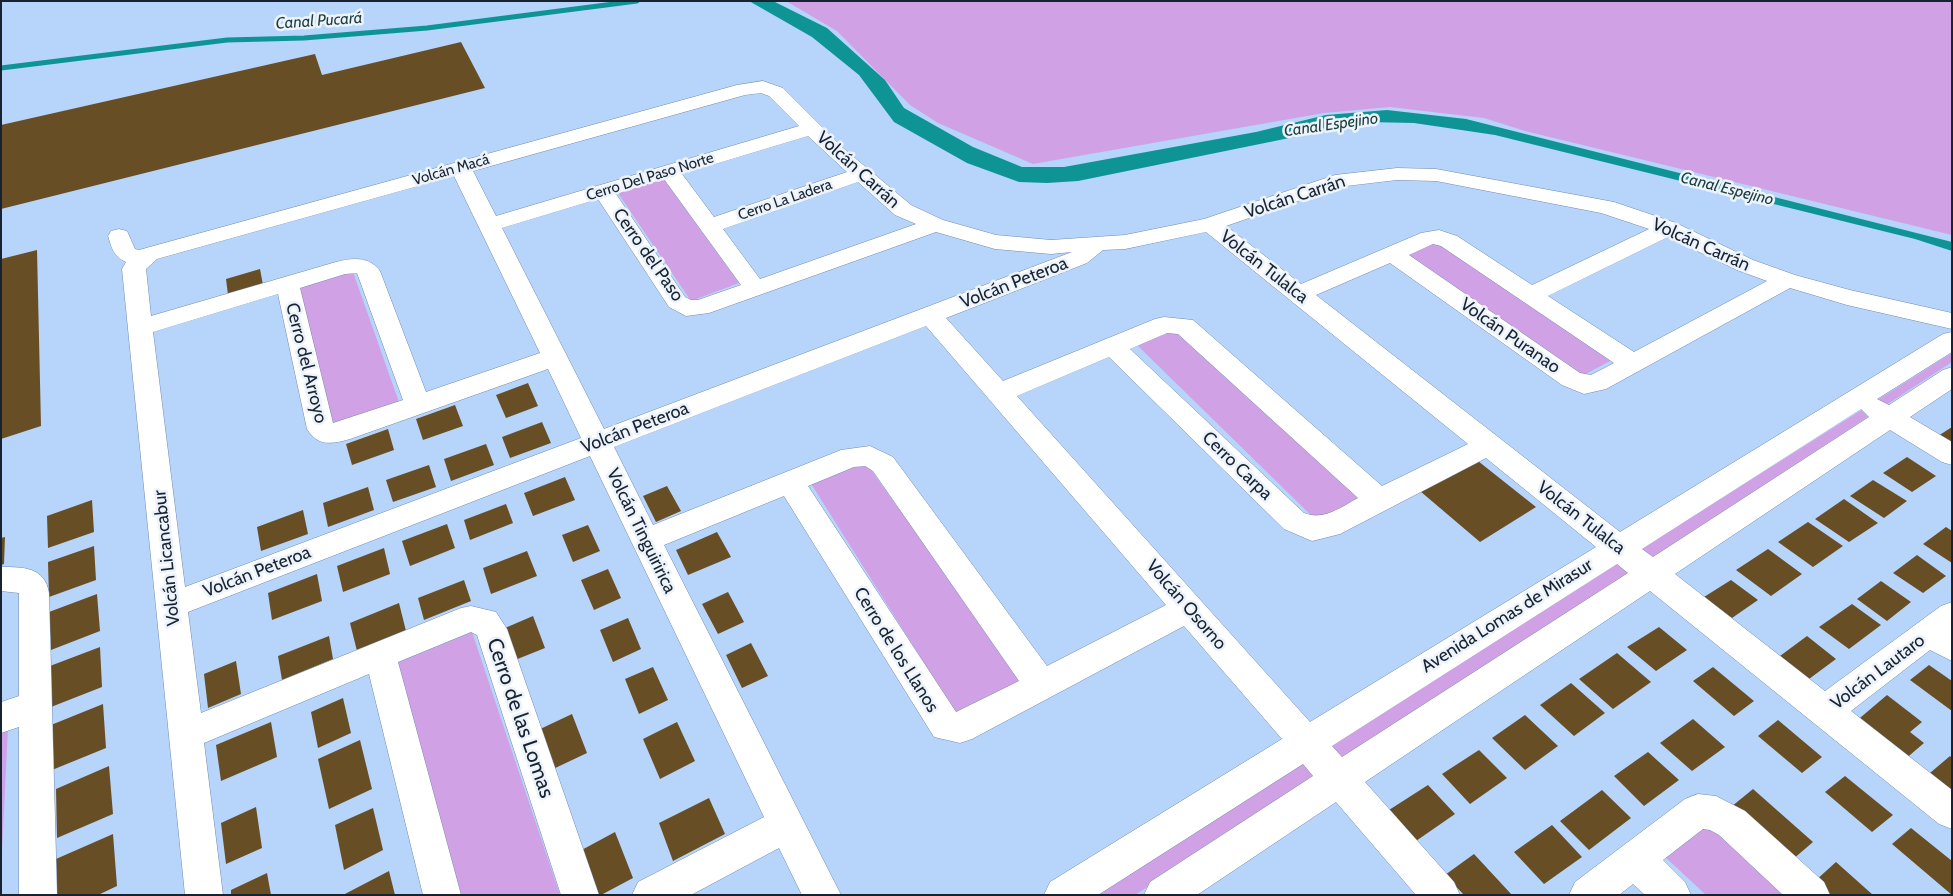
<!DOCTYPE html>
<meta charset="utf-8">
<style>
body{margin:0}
#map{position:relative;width:1953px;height:896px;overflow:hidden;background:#b7d4fb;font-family:Cabin,sans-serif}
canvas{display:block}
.frame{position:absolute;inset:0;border:2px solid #182331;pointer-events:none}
</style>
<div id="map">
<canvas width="1953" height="896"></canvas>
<div class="frame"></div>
</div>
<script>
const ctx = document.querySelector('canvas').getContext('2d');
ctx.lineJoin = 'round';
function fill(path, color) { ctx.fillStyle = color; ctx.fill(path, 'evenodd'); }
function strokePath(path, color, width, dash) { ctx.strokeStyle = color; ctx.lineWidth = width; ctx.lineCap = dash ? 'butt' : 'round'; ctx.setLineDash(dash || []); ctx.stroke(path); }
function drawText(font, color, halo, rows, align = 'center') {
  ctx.font = font + ' Cabin,sans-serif'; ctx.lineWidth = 5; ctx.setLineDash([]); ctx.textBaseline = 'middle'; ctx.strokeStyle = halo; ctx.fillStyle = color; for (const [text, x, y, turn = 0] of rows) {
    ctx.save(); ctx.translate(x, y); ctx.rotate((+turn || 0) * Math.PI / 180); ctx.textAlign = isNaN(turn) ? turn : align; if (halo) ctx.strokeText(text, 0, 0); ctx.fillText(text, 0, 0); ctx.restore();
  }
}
const green = new Path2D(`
 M786,1H1952V235L1525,131L1484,118L1390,107L1324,113L1033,164L938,123L910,105L837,31Z
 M663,178L739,283L691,301L616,190Z
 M1435,242L1612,360L1582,376L1405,256Z
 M353,272L400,405L331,429L300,287Z
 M1177,330L1365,501L1319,523L1137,345Z
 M1952,353V362L1135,895H1092Z
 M864,460L1021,680L956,714L810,482Z
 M472,632L560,895H461L398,662Z
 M8,727L1,873V730Z
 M1707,821L1788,895H1706L1663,855Z`);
const water = new Path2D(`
 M749,1H773L827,28L885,80L904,108L973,147L1022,167H1064L1256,132L1326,115L1387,110L1466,119L1952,242V251L1915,239L1495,135L1414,123L1368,122L1078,181L1047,183L1019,182L967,163L894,122L859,75L812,37Z`);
const stream = new Path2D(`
 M1,68L227,40L304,38L427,28L637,1`);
const building = new Path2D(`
 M461,42L485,88L1,209V125L315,54L322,75Z
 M37,250L41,426L1,439V259Z
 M260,269L263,285L228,295L226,279Z
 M528,383L538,406L506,418L496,395Z
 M455,405L463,426L423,440L416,419Z
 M542,422L551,443L510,458L502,437Z
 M1952,427V444L1938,436Z
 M388,429L394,450L352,465L346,444Z
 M486,444L494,465L451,481L444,459Z
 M1907,457L1936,476L1912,492L1883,473Z
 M1478,461L1536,507L1480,542L1420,491Z
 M429,465L436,487L393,502L386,480Z
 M565,477L575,500L533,516L524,493Z
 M1873,480L1907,501L1884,518L1850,496Z
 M667,486L681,511L656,522L643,496Z
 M368,487L374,510L328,527L323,503Z
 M1844,499L1878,523L1849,542L1815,519Z
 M92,500L94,532L48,548L47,516Z
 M506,504L513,523L470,540L464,520Z
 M303,510L308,534L261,551L257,527Z
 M1808,522L1843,546L1813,567L1778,542Z
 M447,524L455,548L410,566L402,541Z
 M588,525L600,551L573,562L562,535Z
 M1946,527L1952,531V563L1923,544Z
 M717,532L731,557L688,575L676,550Z
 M5,537L4,564L1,565V538Z
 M94,546L96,580L49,597L48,562Z
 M384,548L390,574L343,592L337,566Z
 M1768,549L1802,574L1771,596L1736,570Z
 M527,551L537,576L491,594L483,568Z
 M1917,555L1946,576L1923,593L1893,573Z
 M608,569L621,598L594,610L581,580Z
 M317,574L322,601L272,620L268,593Z
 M464,580L471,601L424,620L418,598Z
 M1731,580L1758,600L1732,618L1704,597Z
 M1881,581L1911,602L1887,621L1857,599Z
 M728,592L744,622L718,634L702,604Z
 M97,594L100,631L51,650L49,612Z
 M399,603L406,631L357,651L350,623Z
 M1852,604L1881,625L1849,649L1819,627Z
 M533,616L545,648L515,660L505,628Z
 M628,618L641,649L613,662L600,630Z
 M1659,627L1687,650L1656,671L1627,647Z
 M329,636L333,659L282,680L278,656Z
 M1807,636L1836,659L1809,679L1780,656Z
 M751,643L768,676L742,688L726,655Z
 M100,647L102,687L51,707L50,666Z
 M1617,653L1651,682L1613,709L1579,679Z
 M236,661L241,694L208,708L204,674Z
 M1929,665L1952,681V711L1910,680Z
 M653,667L668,700L639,714L625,679Z
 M1713,667L1754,701L1734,716L1693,681Z
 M1571,683L1605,713L1574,736L1540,705Z
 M1887,695L1922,722L1910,732L1924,743L1903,761L1854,723Z
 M343,698L351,733L318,748L311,712Z
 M103,704L106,748L52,770L51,725Z
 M572,714L587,753L551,770L536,731Z
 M1525,715L1558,746L1525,770L1492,738Z
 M1693,719L1725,747L1692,771L1660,743Z
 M1778,720L1822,757L1802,773L1758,736Z
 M271,722L277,757L221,781L216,745Z
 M677,722L695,761L660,779L643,739Z
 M360,740L372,789L329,809L318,759Z
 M1479,750L1507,778L1470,804L1442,774Z
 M1648,752L1679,780L1644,806L1614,776Z
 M1950,756L1952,758V791L1930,773Z
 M109,766L113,814L57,838L56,789Z
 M1845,776L1893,815L1872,832L1825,792Z
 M1428,785L1455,814L1416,841L1389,810Z
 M1753,789L1813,842L1792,860L1731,807Z
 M1602,790L1631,818L1589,850L1560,821Z
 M709,798L725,834L673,861L659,823Z
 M256,807L262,848L226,864L221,823Z
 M373,808L383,850L344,870L335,825Z
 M1552,825L1582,857L1544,884L1514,852Z
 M1911,828L1952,861V895L1892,844Z
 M615,832L633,878L601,895H593L578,852Z
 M113,834L117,886L98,895H57L56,859Z
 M1474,854L1512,895H1464L1445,875Z
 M1836,862L1873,895H1830L1815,881Z
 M389,871L395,895H343Z
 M267,873L271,895H231V890Z`);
const minor = new Path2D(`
 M763,81L783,88L843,148L911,205L943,220L996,235L1051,240L1125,235L1204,219L1335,175L1397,168L1436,169L1614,202L1676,223L1753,260L1795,275L1850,290L1952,313V329L1847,305L1790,288L1606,389L1584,394L1562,385L1390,263L1316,295L1620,532L1943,334L1952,332V352L1877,399L1889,405L1943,370L1952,367V389L1910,417L1952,442V465L1942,462L1890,430L1675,574L1825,691L1941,606L1952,602V661L1930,650L1851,711L1952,790V829L1939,824L1650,591L1365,782L1454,882L1460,895H1416L1336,802L1197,895H1144L1150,882L1313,776L1303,764L1098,895H1044L1050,882L1282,739L1184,626L972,739L960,743L934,737L784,496L664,545L841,895H802L779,848L691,895H632L638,882L764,817L590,456L188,612L201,713L461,608L471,606L496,612L507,629L599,895H561L477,635L471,632L398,662L461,895H423L369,674L204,743L223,895H185L122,269L126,262C113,256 112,248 108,236L111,231L119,229L127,231L135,249L139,250L737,85ZM761,93L769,96L799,126L496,216L473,171L745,95ZM808,136L847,172L714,217L682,174ZM454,176L540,353L426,392L380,271C369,256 352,258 336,262L151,316L146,269L157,259ZM664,179L741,285L698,300H691L685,297L616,194ZM1397,180L1436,181L1601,213L1649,229L1532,285L1457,236L1439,230L1421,233L1301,284L1226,226L1338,187ZM858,182L895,215L916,224L760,279L723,229ZM598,199L669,307L686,316L709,313L936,232L995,249L1051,254L1072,252L604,429L502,228ZM1206,232L1468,444L1382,486L1193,320L1164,317L1155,319L1003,381L946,318L1087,263L1103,250L1125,249ZM1668,237L1737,270L1767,281L1634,352L1548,296ZM1433,244L1441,246L1614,363L1591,375L1580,373L1409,255ZM357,273L403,400L333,423L300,288L345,274ZM278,294L307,429C318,447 332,444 350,439L548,369L581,438L185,587L153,332ZM926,326L1166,605L1047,666L893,457L870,446L841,450L653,525L614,447ZM1167,333L1178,334L1358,498C1341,507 1324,521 1304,513L1130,349ZM1109,357L1284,529L1312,541L1340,534L1486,458L1596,547L1310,722L1017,396ZM1861,409L1869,417L1653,557L1642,549ZM865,466L873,471L1019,681L956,712L808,486L854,467ZM1617,564L1628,573L1342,757L1332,746Z
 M1,567C23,567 45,567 49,593L57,895H19V727L1,733V702L19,696V593L1,591Z
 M1698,794L1716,796L1745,811L1824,882L1830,895H1783L1719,835L1710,830L1703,829L1663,860L1685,882L1691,895H1645L1633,884L1619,895H1569L1575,882L1685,799Z`);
const farStreetnames = [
 ["Volcán Macá",451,170,-16],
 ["Cerro Del Paso Norte",650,177,-17],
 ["Cerro La Ladera",785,200,-19]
];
const farWaternames = [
 ["Canal Pucará",319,21,-4],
 ["Canal Espejino",1331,125,-8],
 ["Canal Espejino",1727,189,14]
];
const streetNames = [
 ["Volcán Carrán",858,170,42],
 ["Volcán Carrán",1295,197,-18],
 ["Volcán Carrán",1701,245,24],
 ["Cerro del Paso",648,255,55],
 ["Volcán Tulalca",1264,267,38],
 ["Volcán Peteroa",1014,283,-21],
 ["Volcán Puranao",1510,336,35],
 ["Cerro del Arroyo",306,363,76],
 ["Volcán Peteroa",635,428,-21],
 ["Cerro Carpa",1237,466,44],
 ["Volcán Tulalca",1581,518,38],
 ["Volcán Tinguiririca",641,531,64],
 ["Volcán Licancabur",167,558,-96],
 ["Volcán Peteroa",257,572,-21],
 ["Volcán Osorno",1186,605,49],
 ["Avenida Lomas de Mirasur",1507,616,-32],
 ["Cerro de los Llanos",896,650,58],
 ["Volcán Lautaro",1878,672,-37]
];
const nearStreetnames = [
 ["Cerro de las Lomas",520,718,71]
];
fill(green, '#d0a1e4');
fill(water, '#0f9495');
strokePath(stream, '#0f9495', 5);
fill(building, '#684e25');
strokePath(minor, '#718baf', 1);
fill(minor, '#fff');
drawText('15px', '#182331', '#edf3fb', farStreetnames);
drawText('italic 16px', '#1b3d3d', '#edf3fb', farWaternames);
drawText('18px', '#182331', '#edf3fb', streetNames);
drawText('21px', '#182331', '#edf3fb', nearStreetnames);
</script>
